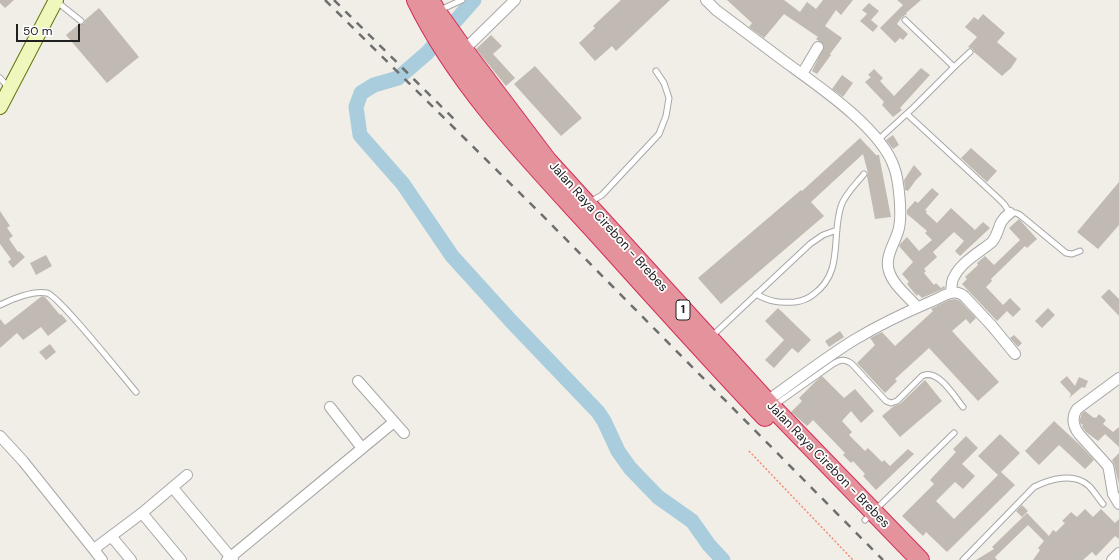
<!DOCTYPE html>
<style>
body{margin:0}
#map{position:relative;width:1119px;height:560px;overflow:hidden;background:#f0eee7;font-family:"DM Sans",sans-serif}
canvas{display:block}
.scale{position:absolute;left:16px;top:24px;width:64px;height:18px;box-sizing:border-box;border:2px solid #202020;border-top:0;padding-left:5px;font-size:12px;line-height:14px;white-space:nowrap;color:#202020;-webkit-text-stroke:3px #fff;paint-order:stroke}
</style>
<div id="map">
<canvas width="1119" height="560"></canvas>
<div class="scale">50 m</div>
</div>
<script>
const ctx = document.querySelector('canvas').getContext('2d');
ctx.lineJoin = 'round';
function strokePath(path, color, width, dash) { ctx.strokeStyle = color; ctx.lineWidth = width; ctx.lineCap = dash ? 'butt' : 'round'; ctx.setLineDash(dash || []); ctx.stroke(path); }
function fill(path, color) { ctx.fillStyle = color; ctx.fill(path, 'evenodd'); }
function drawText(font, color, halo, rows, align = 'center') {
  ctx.font = font + ' "DM Sans",sans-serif'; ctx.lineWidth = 3.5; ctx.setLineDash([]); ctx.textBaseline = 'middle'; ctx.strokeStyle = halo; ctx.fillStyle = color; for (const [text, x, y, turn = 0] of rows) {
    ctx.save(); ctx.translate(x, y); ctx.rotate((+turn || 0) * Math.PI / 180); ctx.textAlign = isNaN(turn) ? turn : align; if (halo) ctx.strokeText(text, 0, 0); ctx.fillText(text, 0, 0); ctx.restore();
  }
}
const river = new Path2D(`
 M474,0L427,53L398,78L374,85L361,93L356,107L360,135L403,184L452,256L511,321L598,412L604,421L618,451L630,468L658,497L692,521L709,545L723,560`);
const building = new Path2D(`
 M0,0H14L5,8L0,3Z
 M621,0H670L616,51L612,46L595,61L579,43L595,28L593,26Z
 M727,0H784L800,12L807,2L816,9L823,0H853L841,15L836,10L825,26L842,38L830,54L831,55L817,74L812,71L824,47L823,44L816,39L818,37L784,14L764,38L749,27L752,23Z
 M897,0H921L906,13L907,14L902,17L897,24L908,34L903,40L900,38L895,43L880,28L903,5Z
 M869,3L879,11L871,20L878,26L873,32L860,21L867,14L862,10Z
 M99,8L139,57L107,83L66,35L79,24H84L85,20Z
 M983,14L1005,33L997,42L1017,59L1011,68L1002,76L974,52L973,49L968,47L977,37L965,27L974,17L978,20Z
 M491,35L502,46L493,54L515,78L506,86L476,49Z
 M535,66L582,118L561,136L514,84Z
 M921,68L930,75L900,108L902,110L893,117L882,105L884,102L865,82L871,77L868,75L874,69L883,78L880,81L894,96Z
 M842,75L853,83L843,97L832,89Z
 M893,135L899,145L893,149L886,140Z
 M860,138L876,155H879L891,217L875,219L867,176L868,173L863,154L811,202L824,216L721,304L698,278L801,190L802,191Z
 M971,148L997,171L987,182L961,158Z
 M914,165L922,174L916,180L908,191L905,190L904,180Z
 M1119,182V225L1098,249L1077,232Z
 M932,188L939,194L925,210L927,211L926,213L937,223L951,208L975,230L983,222L990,228L960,256L955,251L964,241L954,232L933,252L937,257L924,269L926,271L924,273L934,285L936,283L941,288L944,286L945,288L922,298L918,294L917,296L911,289L907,284L909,282L902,274L913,262L899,246L901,243L907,237L919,251L932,240L925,233L927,231L907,214V210L915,201L918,203Z
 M0,211L10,226L7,228L13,236L9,239L18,252L19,251L25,257L13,268L8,262L11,259L0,244Z
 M1019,219L1037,239L1027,248L1025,246L991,279L992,281L986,287L1003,305L1010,298L1021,309L1013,317L1007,311L997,321L962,284L967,279L965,277L978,265L977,263L985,256L994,265L1020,240L1009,228Z
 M46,255L52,266L36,275L30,263Z
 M1109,289L1119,299V316L1101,297Z
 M42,296L45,297L60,315L61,314L67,321L48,336L41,327L23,340L17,333L0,348V319L5,325Z
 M955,299L960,301L976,318L970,324L966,319L952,331L999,382L978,401L929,348L895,379L897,381L885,393L857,363L875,345L870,338L882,332L895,346L933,311L931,309L949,300Z
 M778,308L811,340L798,353L792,348L774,368L765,360L784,340L765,321Z
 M1048,308L1055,315L1042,328L1035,321Z
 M840,331L844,337L829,347L825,341Z
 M1014,335L1022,343L1018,347L1010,338Z
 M50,344L56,352L46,360L39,352Z
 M822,376L844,398L855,389L874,411L861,423L851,411L842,421L852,432L849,435L865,451L868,448L882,462L884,460L890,466L908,449L914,454L876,490L863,476L865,474L853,461L851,463L843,455L845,453L813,420L807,426L791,412L802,401L799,398L816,381Z
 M1067,376L1075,386L1079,377L1088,381L1085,388L1082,387L1069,398L1071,394L1060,382Z
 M925,380L942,401L900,437L882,416L894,406L900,404Z
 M1085,411L1094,418V417L1096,418L1099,414L1106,420L1103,424L1113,432L1119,427V447L1105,434L1098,441L1086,432L1082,427L1083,425L1080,423V419L1082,413Z
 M1054,421L1081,446L1094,460L1085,469L1059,445L1039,465L1025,451Z
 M1000,434L1020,453L998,475L978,456Z
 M966,436L978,448L962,464L975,476L963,489L955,482L936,501L954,519L1001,472L1015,485L947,552L926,532L923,536L902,516L934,484L930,480L956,452L953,449Z
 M1119,453V484L1114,464L1112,460Z
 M1022,505L1028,511L1022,517L1016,511Z
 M1085,509L1093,517L1101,509L1115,523L1119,519V539L1115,536L1096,556L1092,552L1083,560H1033L1040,550L1038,548L1044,541L1028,525L995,557L997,560H976L994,549L992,547L1027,513L1049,536L1053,530L1056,532L1065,523L1062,521L1071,512L1077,517Z`);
const path = new Path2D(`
 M749,451L853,560`);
const lane = new Path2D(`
 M56,1L81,21
 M440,10L462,0
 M905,20L954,67
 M0,78L9,88
 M907,114L999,199L1004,204L1010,213H1016L1020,215L1066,253L1072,254L1080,251
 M878,140L913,108L954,67L970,52
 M590,202L602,195L659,134L666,116L669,98L664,83L656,71
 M756,294C770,302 779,303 795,302C802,301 808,299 814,294C844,272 831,237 841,206C845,194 856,184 864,174
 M0,305C12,299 34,290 47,293C58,295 124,378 136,392
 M712,336L810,244L823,235L837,230
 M775,405L833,364C841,359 845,359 852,364L886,401L891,403L897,401L922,376C938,368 954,396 963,407
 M865,520L954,433
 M963,560L1034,487C1050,479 1074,472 1089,486C1094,491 1098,498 1103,504`);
const street = new Path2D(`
 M706,0L716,10C739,27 761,44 784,61C817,85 881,128 894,167C899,180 902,214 899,228C896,242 884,256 889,271C893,285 908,296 917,307
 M464,50L515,0
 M802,74L818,47
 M951,293C952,287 951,281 954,277C961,262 980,252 992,242C1001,231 996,223 1010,213
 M1119,378L1077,409C1071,418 1073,426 1079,434L1108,466L1109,470L1113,494L1119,504
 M358,381L404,433
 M767,401C795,381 825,358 854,340C879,325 904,313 930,302C941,298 953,287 964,296L992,326L1015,354
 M330,407L362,448
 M0,436L23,461L95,551L98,546L142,513L187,475
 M173,488L233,560
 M142,513L181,560
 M111,536L131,560
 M95,551L102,560
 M227,560L394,422
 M1112,560L1119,553`);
const secondary = new Path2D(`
 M0,107L56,0`);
const highway = new Path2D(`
 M416,0C458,86 527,157 591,227C649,291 706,355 765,417
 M430,0L437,12L464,50L547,160L772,407L920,560`);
const rail = new Path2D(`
 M325,0L538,211L883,560
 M334,0L457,122`);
const shields = [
 [683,310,14]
];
const shieldNames = [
 ["1",683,310]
];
const streetNames = [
 ["Jalan Raya Cirebon - Brebes",608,227,48],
 ["Jalan Raya Cirebon - Brebes",828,465,46]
];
strokePath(river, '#a9cddc', 15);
fill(building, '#c1bab3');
strokePath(lane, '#a7a7a7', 7);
strokePath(street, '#a7a7a7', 12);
strokePath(secondary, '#617509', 16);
strokePath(highway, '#d52d5a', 20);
strokePath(path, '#f58a73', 1.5, [2, 2]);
strokePath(lane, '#fff', 5);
strokePath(street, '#fff', 10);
strokePath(secondary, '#f0f7bd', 14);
strokePath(highway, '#e4929b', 18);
strokePath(rail, '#6e6e6e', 2.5, [8, 8]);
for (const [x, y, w] of shields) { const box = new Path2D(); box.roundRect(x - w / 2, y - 10, w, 20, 3); ctx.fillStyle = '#fff'; ctx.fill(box); strokePath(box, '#202020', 1); }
drawText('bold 12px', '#202020', null, shieldNames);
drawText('13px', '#202020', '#fff', streetNames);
</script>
